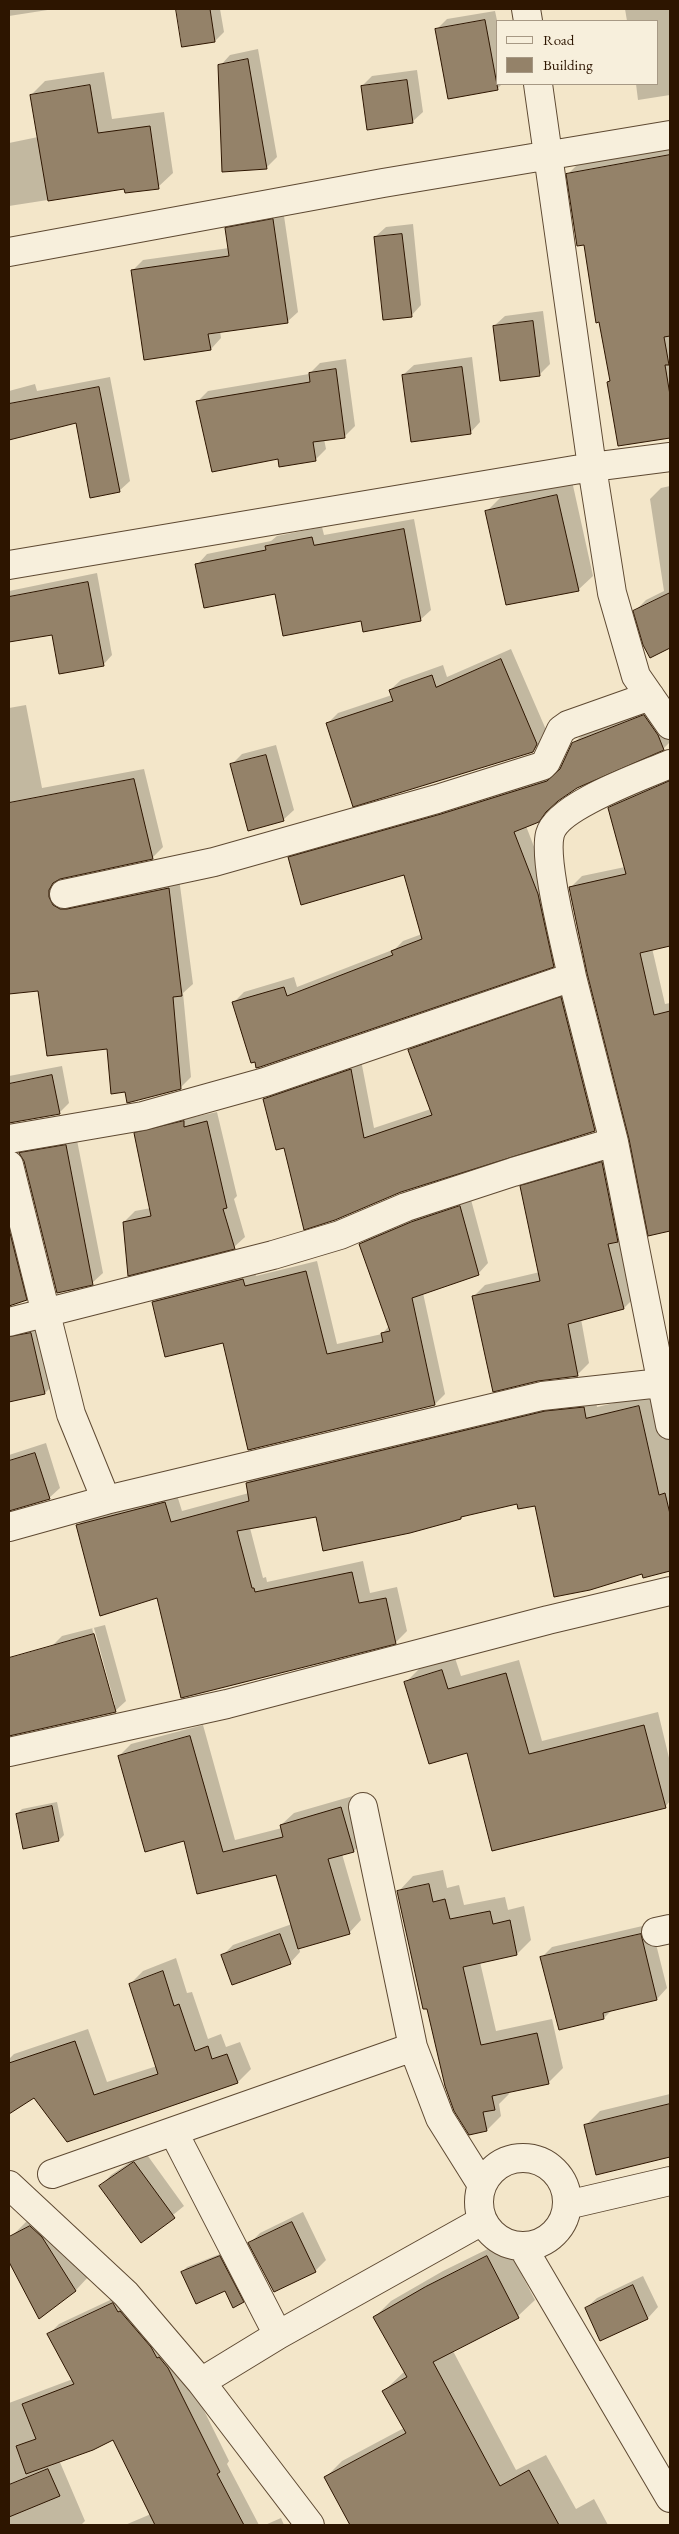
<!DOCTYPE html>
<style>
body{margin:0}
#map{position:relative;width:679px;height:2534px;overflow:hidden;background:#f3e6c9;font-family:"EB Garamond",serif}
canvas{display:block}
.frame{position:absolute;inset:0;border:10px solid #2d1500;pointer-events:none}
.legend{position:absolute;left:496px;top:20px;width:162px;height:65px;box-sizing:border-box;background:#f7efdc;border:1px solid #a69884;margin:0;padding:6px 9px;list-style:none;font-size:15px;color:#2d1500}
.legend li{display:flex;align-items:center;gap:10px;height:25px}
.legend b{width:25px;border:1px solid #a69884}
</style>
<div id="map">
<canvas width="679" height="2534"></canvas>
<div class="frame"></div>
<ul class="legend">
<li><b style="height:6px;background:#f7efdc"></b>Road</li>
<li><b style="height:14px;background:#948269"></b>Building</li>
</ul>
</div>
<script>
const ctx = document.querySelector('canvas').getContext('2d');
ctx.lineJoin = 'round';
function fill(path, color) { ctx.fillStyle = color; ctx.fill(path, 'evenodd'); }
function strokePath(path, color, width, dash) { ctx.strokeStyle = color; ctx.lineWidth = width; ctx.lineCap = dash ? 'butt' : 'round'; ctx.setLineDash(dash || []); ctx.stroke(path); }
const shadow = new Path2D(`
 M9,9H54L9,16Z
 M178,9H220L224,32L215,41L183,46Z
 M625,9H670V95L638,100L636,84H658V21H627Z
 M495,11L498,25V84H502L497,89L437,29L447,19Z
 M258,49L277,157L266,168L220,66L230,55Z
 M417,70L423,112L412,122L362,86L372,76Z
 M104,72L112,119L164,112L173,173L158,187L125,188L9,206V143L38,137L31,95L45,81Z
 M670,146V436L619,445L608,382L611,379L585,244L568,174L579,163Z
 M283,209L298,312L287,322L220,331L221,338L211,349L132,271L143,260L229,248L227,228L237,218Z
 M413,224L421,305L411,316L375,237L386,227Z
 M543,311L550,364L540,374L494,326L505,316Z
 M472,357L480,422L470,433L403,375L414,365Z
 M346,359L355,426L344,437L324,439L326,449L315,460L279,457L198,401L208,391L309,374L320,363Z
 M110,377L130,481L119,491L77,421L9,439V391L35,384L37,391Z
 M572,481L593,576L578,590L487,511L501,497Z
 M670,486V647L650,657L635,611L646,600L664,591L650,499L661,488Z
 M414,519L431,610L420,620L362,619L197,565L207,554L271,541L277,536L322,527L324,535Z
 M97,573L112,655L103,665L53,633L9,641V591Z
 M511,649L547,732L543,740L533,751L328,723L338,713L392,695L390,690L401,680L443,665L447,677Z
 M26,705L42,788L144,769L163,847L152,858L59,878V886L179,878L193,984L183,993L191,1077L180,1088L126,1091L108,1047L39,989L9,992V708Z
 M654,705L670,730V742L663,749L576,787L554,803L538,821L526,826L548,883L564,955L553,966L234,1002L244,992L294,977L297,987L395,949L403,941L422,934L405,874L289,858L299,847L453,804L558,771L573,744L584,733Z
 M276,745L294,810L283,820L232,764L242,754Z
 M670,775V944L652,948L665,1004L670,1003V1230L649,1234L631,1139L570,888L582,876L625,867L609,808L621,797Z
 M571,988L605,1120L594,1130L285,1146L265,1099L275,1089L361,1060L374,1128L431,1109L410,1050L420,1039Z
 M62,1066L69,1103L59,1113L9,1122V1076Z
 M194,1111V1117L217,1112L237,1196L234,1199L245,1237L234,1247L124,1222L135,1211L151,1208L135,1134L146,1123Z
 M76,1135L103,1273L92,1283L20,1153L31,1143Z
 M614,1151L636,1296L624,1308L581,1319L589,1363L577,1375L538,1380L473,1297L485,1285L540,1272L522,1187L534,1174Z
 M9,1178L36,1289L26,1299L9,1306Z
 M470,1196L488,1263L478,1274L423,1293L445,1394L435,1404L224,1342L153,1302L164,1292L254,1269L256,1276L317,1261L337,1344L382,1334L389,1326L361,1244L371,1234Z
 M9,1323H41L55,1383L45,1393L9,1401Z
 M661,1392L670,1424V1570L644,1576L643,1572L536,1504L518,1502L464,1514L461,1518L317,1516L250,1528L263,1578L266,1577L267,1582L363,1561L370,1593L397,1587L407,1631L396,1642L158,1597L78,1526L89,1514L176,1492L182,1511L249,1493L247,1483L258,1472L595,1396L597,1407Z
 M46,1443L60,1488L49,1498L9,1510V1455Z
 M105,1625L126,1701L115,1711L9,1735V1661L52,1650L51,1647L62,1636ZM92,1628H94L115,1705H113Z
 M455,1658L461,1676L519,1660L542,1741L658,1712L670,1762V1801L665,1807L467,1751L406,1682L419,1669Z
 M203,1725L235,1840L282,1828L281,1825L294,1813L353,1796L366,1838L354,1851L342,1854L361,1920L349,1933L299,1947L300,1952L290,1963L222,1956L233,1945L292,1924L277,1874L185,1840L119,1756L131,1744Z
 M57,1802L64,1835L59,1840L17,1814L22,1809Z
 M443,1870L447,1888L459,1885L464,1905L505,1897L508,1910L524,1906L531,1940L517,1954L480,1962L496,2031L552,2019L563,2068L548,2083L508,2091L509,2094L499,2104L501,2116L487,2130L399,1891L413,1876Z
 M651,1924L667,1988L657,1999L612,2010L604,2018L541,1958L552,1947Z
 M176,1958L187,1993L192,1992L208,2039L221,2034L226,2047L240,2042L251,2069L238,2082L68,2141L35,2096L15,2108L9,2089V2059L14,2054L88,2029L107,2082L157,2066L130,1984L143,1971Z
 M670,2094V2156L597,2174L585,2126L600,2111Z
 M145,2152L184,2206L141,2241L101,2186L111,2175Z
 M303,2212L326,2260L315,2271L250,2243L260,2233Z
 M46,2213L90,2275L76,2290L40,2317L9,2259V2239L26,2222Z
 M504,2241L535,2300L518,2316L453,2351L516,2470L546,2455L576,2509L594,2499L608,2525H367L366,2522L359,2525H351L326,2477L342,2461L404,2428L384,2391L405,2371L375,2317L391,2301L443,2271Z
 M225,2252L248,2296L243,2301L225,2290L182,2272L187,2267Z
 M643,2276L658,2307L648,2318L601,2340L586,2308L597,2298Z
 M123,2294L178,2358L229,2461L227,2464L259,2525H125L151,2514L114,2439L59,2460L85,2521L81,2525H9V2403L73,2379L49,2334L59,2324Z
 M281,2518L284,2525H265Z`);
const building = new Path2D(`
 M176,9H210L215,42L182,47Z
 M485,20L498,90L448,99L435,29Z
 M248,59L267,169L222,172L218,65Z
 M407,80L413,123L367,130L361,86Z
 M90,85L98,133L150,126L159,189L125,193L124,189L48,201L30,95Z
 M670,155V336L664,337L669,365H665L670,395V438L618,446L607,382L610,381L599,322L596,323L584,245L577,246L566,174Z
 M273,219L288,323L208,334L211,350L144,360L131,270L229,256L225,228Z
 M402,234L412,317L383,320L374,237Z
 M533,321L540,376L500,381L493,326Z
 M462,367L471,434L411,442L402,375Z
 M336,369L345,438L313,442L316,461L279,467L278,459L212,472L196,401L310,382L309,373Z
 M99,387L120,492L90,498L76,423L9,440V404Z
 M557,495L579,591L506,605L485,511Z
 M404,529L421,621L363,632L361,621L283,636L275,594L204,608L195,564L266,550L265,546L312,537L314,545Z
 M88,582L104,666L59,674L52,635L9,642V597Z
 M670,593V648L650,658L643,645L633,611Z
 M501,659L537,744L533,752L353,807L326,723L393,701L389,690L432,675L436,687Z
 M644,715L658,735L664,750L577,788L558,801L546,812L539,822L514,832L538,894L554,967L260,1067L256,1068L255,1062L251,1063L232,1002L284,987L287,996L393,955L391,951L422,939L404,875L301,905L288,857L441,814L547,781L560,769L572,743Z
 M266,755L284,821L248,831L230,764Z
 M134,779L153,859L60,879L53,883L49,890V897L53,905L60,909H67L169,888L182,996L173,997L181,1089L127,1103L125,1092L111,1094L107,1049L47,1056L38,991L9,994V803Z
 M670,781V946L640,953L654,1015L670,1011V1231L648,1236L629,1139L587,973L569,887L626,874L608,808Z
 M561,997L595,1131L401,1192L335,1220L304,1230L284,1148L276,1150L263,1099L351,1069L364,1138L432,1115L408,1050Z
 M52,1075L60,1114L9,1123V1084Z
 M184,1121V1127L207,1121L227,1208L223,1209L235,1249L128,1276L123,1222L151,1216L134,1133Z
 M66,1145L93,1285L57,1293L24,1161L19,1153Z
 M602,1162L618,1242L608,1244L624,1309L568,1324L578,1376L538,1381L493,1392L472,1296L540,1281L520,1186Z
 M460,1206L479,1275L412,1298L435,1405L248,1450L223,1343L165,1357L152,1302L243,1279L245,1286L306,1271L327,1354L383,1342L381,1333L390,1331L359,1244L411,1222Z
 M9,1229L27,1300L9,1306Z
 M31,1333L45,1394L9,1402V1337Z
 M639,1406L659,1495L665,1493L670,1514V1571L643,1578L642,1574L590,1590L554,1597L535,1506L518,1509L517,1504L461,1517V1519L410,1533L323,1551L316,1517L237,1531L252,1588H254L255,1592L352,1572L359,1603L386,1598L396,1644L181,1698L157,1598L100,1616L76,1525L165,1502L171,1522L249,1501L246,1483L545,1411L584,1407L586,1418Z
 M35,1453L50,1499L9,1511V1461Z
 M94,1634L116,1712L9,1736V1658Z
 M442,1670L448,1689L506,1673L529,1754L644,1725L666,1808L492,1851L467,1753L429,1764L404,1682Z
 M190,1736L223,1852L283,1837L280,1825L341,1807L354,1852L328,1859L350,1934L298,1949L276,1875L197,1894L184,1841L145,1852L118,1756Z
 M52,1806L59,1841L23,1849L16,1814Z
 M429,1884L433,1902L445,1899L450,1919L490,1911L493,1924L510,1920L517,1955L463,1967L481,2045L537,2033L549,2084L492,2096L495,2110L483,2112L487,2131L469,2135L454,2111L445,2086L427,2009H423L397,1891Z
 M280,1934L291,1964L232,1985L221,1955Z
 M641,1934L657,2000L603,2013L604,2019L559,2030L540,1957Z
 M163,1971L174,2006L179,2004L195,2051L208,2046L212,2059L227,2054L238,2083L67,2142L34,2098L9,2114V2063L75,2041L94,2095L158,2074L129,1984Z
 M670,2104V2157L596,2175L584,2125Z
 M134,2162L175,2218L141,2243L99,2186Z
 M292,2222L316,2272L274,2292L248,2243Z
 M30,2226L42,2237L76,2291L39,2319L9,2262V2237Z
 M220,2256L244,2302L233,2308L225,2291L196,2304L181,2272Z
 M487,2256L519,2318L433,2362L500,2486L529,2470L559,2525H350L324,2477L406,2433L382,2391L407,2377L373,2317L425,2287Z
 M633,2285L648,2319L600,2341L585,2308Z
 M113,2303L118,2312L120,2311L151,2347L157,2358L159,2357L168,2368L220,2472L217,2474L244,2525H155L113,2440L93,2450L26,2474L16,2446L36,2439L22,2404L74,2384L47,2334Z
 M48,2469L60,2496L9,2517V2485Z`);
const minor = new Path2D(`
 M526,9L528,21
 M9,252L383,183L670,135
 M670,457L592,467L612,593L636,676L670,725
 M9,565L592,467L538,84
 M64,894L214,862L437,799L542,766L546,762L561,730L568,725L650,696
 M572,977C566,946 543,861 550,834C558,805 643,776 670,764
 M9,1139L143,1116L265,1082L572,977L614,1142L670,1425
 M9,1165L71,1414L106,1500L542,1396L670,1382
 M9,1322L273,1255L340,1235L406,1207L513,1172L614,1142
 M9,1527L106,1500
 M9,1752L227,1704L548,1620L670,1591
 M363,1807L413,2047L440,2118L482,2185
 M656,1932L670,1929
 M174,2133L278,2335
 M479 2202a44 44 0 1 1 88 0a44 44 0 1 1-88 0Z
 M52,2174L413,2047
 M9,2185L126,2294L201,2382L310,2525
 M567,2205L670,2181
 M522,2246L670,2498
 M201,2382L278,2335L482,2221`);
fill(shadow, '#0003');
fill(building, '#948269');
strokePath(building, '#2d1500', 1);
strokePath(minor, '#5e4932', 30);
strokePath(minor, '#f7efdc', 28);
</script>
